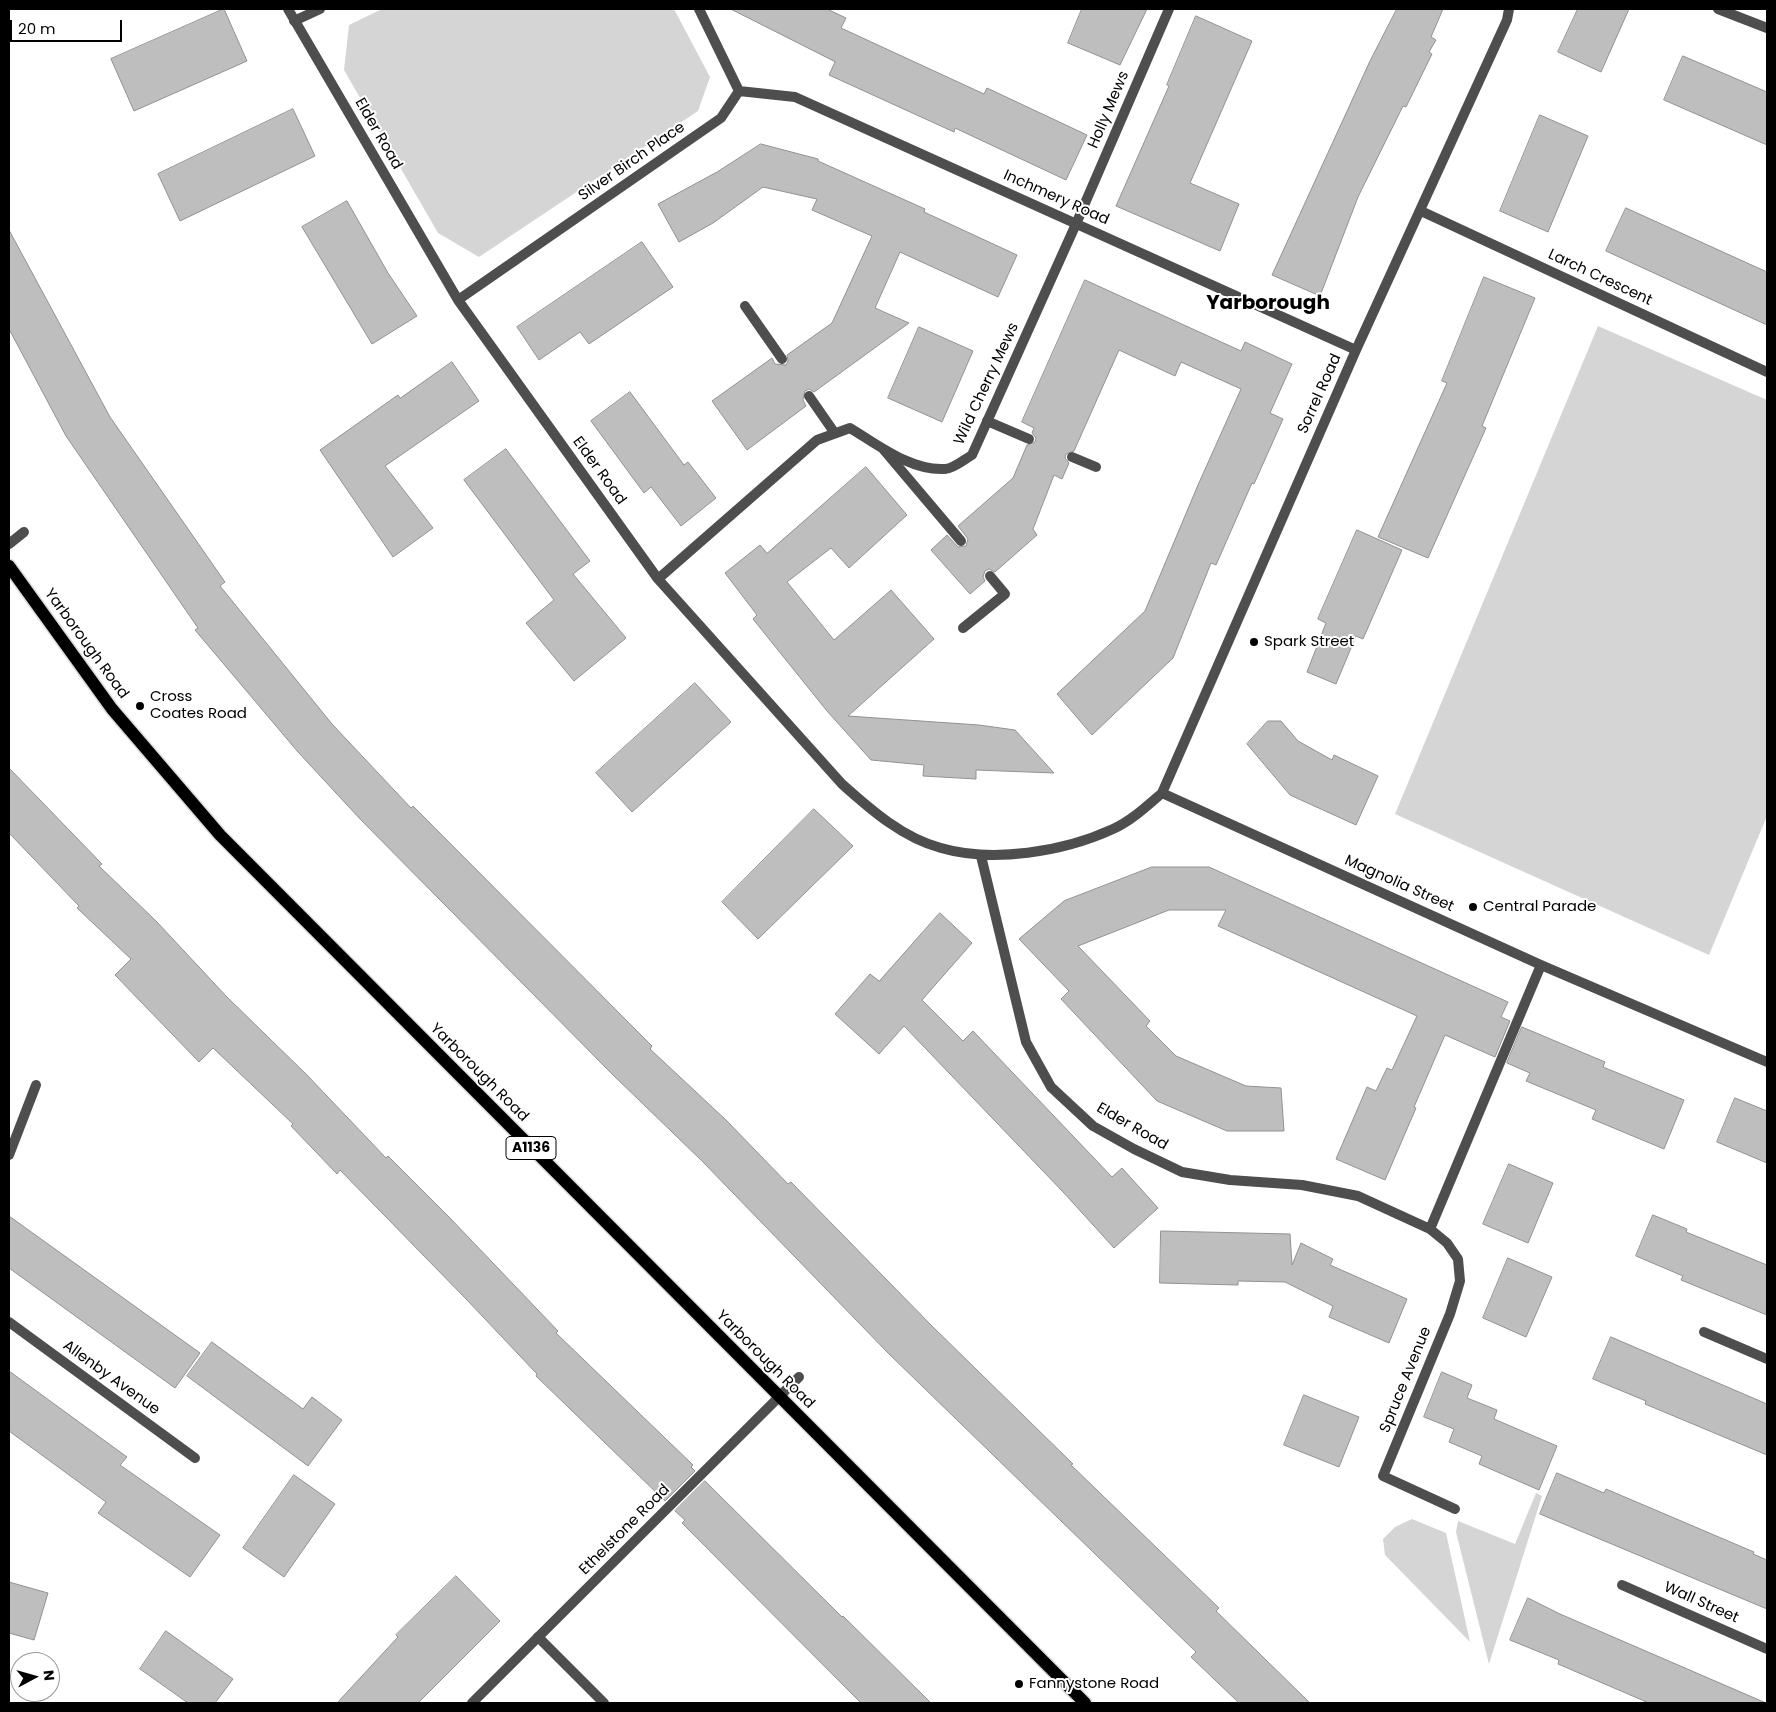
<!DOCTYPE html>
<style>
body{margin:0}
#map{position:relative;width:1776px;height:1712px;overflow:hidden;background:#fff;font-family:Poppins,sans-serif}
canvas{display:block}
.frame{position:absolute;inset:0;border:10px solid #000;pointer-events:none}
.north{position:absolute;left:10px;top:1652px;width:50px;height:50px;box-sizing:border-box;background:#fff;border:1px solid #999;border-radius:50%;rotate:84deg;font-size:14px;font-weight:700;line-height:20px;text-align:center;color:#000}
.north::after{content:'';display:block;margin:auto;width:18px;height:22px;background:#000;clip-path:polygon(50% 0,100% 100%,50% 72%,0 100%)}
.scale{position:absolute;left:10px;top:20px;width:112px;height:22px;box-sizing:border-box;border:2px solid #000;border-top:0;padding-left:6px;font-size:15px;line-height:18px;white-space:nowrap;color:#000;-webkit-text-stroke:4px #fff;paint-order:stroke}
</style>
<div id="map">
<canvas width="1776" height="1712"></canvas>
<div class="frame"></div>
<div class="north">N</div>
<div class="scale">20 m</div>
</div>
<script>
const ctx = document.querySelector('canvas').getContext('2d');
ctx.lineJoin = 'round';
function fill(path, color) { ctx.fillStyle = color; ctx.fill(path, 'evenodd'); }
function strokePath(path, color, width, dash) { ctx.strokeStyle = color; ctx.lineWidth = width; ctx.lineCap = dash ? 'butt' : 'round'; ctx.setLineDash(dash || []); ctx.stroke(path); }
function drawText(font, color, halo, rows, align = 'center') {
  ctx.font = font + ' Poppins,sans-serif'; ctx.lineWidth = 4; ctx.setLineDash([]); ctx.textBaseline = 'middle'; ctx.strokeStyle = halo; ctx.fillStyle = color; for (const [text, x, y, turn = 0] of rows) {
    ctx.save(); ctx.translate(x, y); ctx.rotate((+turn || 0) * Math.PI / 180); ctx.textAlign = isNaN(turn) ? turn : align; if (halo) ctx.strokeText(text, 0, 0); ctx.fillText(text, 0, 0); ctx.restore();
  }
}
const green = new Path2D(`
 M382,9H674L710,77L698,111L479,257L438,233L344,70L349,25Z
 M1598,326L1767,400V816L1709,955L1395,814Z
 M1536,1493L1542,1496L1489,1664L1456,1532L1458,1521L1515,1544Z
 M1412,1519L1446,1533L1470,1642L1385,1555L1383,1539L1395,1527Z`);
const building = new Path2D(`
 M224,9L247,61L134,111L111,59Z
 M731,9H827L846,18L841,28L984,94L987,88L1087,135L1066,180L955,128L954,132L829,75L835,62Z
 M1082,9H1147L1120,65L1068,43Z
 M1397,9H1443L1431,37L1436,40L1429,52L1432,54L1406,107L1403,106L1358,197L1320,296L1272,275L1370,61Z
 M1578,9H1629L1601,72L1558,52Z
 M1196,16L1252,41L1190,183L1239,204L1220,251L1116,206L1169,86L1167,85Z
 M1683,56L1767,92V145L1664,100Z
 M293,109L315,156L180,221L158,174Z
 M1540,115L1588,136L1548,232L1500,211Z
 M761,144L818,159V161L925,209L924,212L1017,255L998,297L900,252L875,308L909,323L814,392L809,389L805,391L803,400L806,406L747,450L712,401L772,358L775,364L786,365L788,361L787,355L832,323L872,236L812,210L817,199L763,187L713,223L679,242L658,204L717,172Z
 M347,201L388,273L417,316L372,344L302,227Z
 M1626,208L1767,272V325L1606,251Z
 M9,230L110,417L225,582L220,586L332,724L411,808L413,806L652,1046L650,1049L726,1120L788,1184L791,1182L932,1326L1073,1464L1071,1465L1219,1608L1216,1611L1310,1703H1239L1191,1657L1196,1652L888,1353L702,1161L612,1074L361,820L298,752L195,630L198,628L66,436L9,329Z
 M642,242L673,287L589,344L580,332L539,360L517,327Z
 M1484,277L1535,298L1482,426L1486,428L1428,558L1378,537L1447,383L1442,381Z
 M1085,280L1241,351L1245,342L1292,364L1270,413L1283,419L1254,484L1252,483L1216,565L1211,563L1173,658L1092,735L1057,694L1145,611L1198,485L1241,389L1181,362L1175,376L1119,350L1074,451L1066,454L1065,458L1069,463L1062,479L1054,475L1033,529L1037,535L995,572L989,569L985,571L983,577L985,581L970,594L931,550L947,535L958,547L966,546L968,539L958,526L1013,478L1027,445L1035,442L1036,438L1032,433L1034,428L1022,422Z
 M919,327L973,351L942,422L888,398Z
 M452,362L479,401L385,466L433,528L393,557L320,450L398,395L400,398Z
 M630,392L684,465L688,462L716,498L681,526L651,487L644,493L591,421Z
 M506,449L590,561L573,574L626,638L574,681L526,623L554,600L464,480Z
 M866,467L907,515L849,568L831,548L787,582L834,640L891,590L934,639L848,716L979,725L1015,730L1054,773L976,770V779L923,776L924,765L871,760L827,711L753,619L757,615L725,573L760,545L767,553Z
 M1357,530L1402,550L1363,639L1356,636L1336,684L1307,672L1326,623L1318,619Z
 M695,683L731,722L632,812L596,773Z
 M1268,721H1281L1298,741L1332,760L1334,755L1378,776L1356,825L1290,795L1247,744Z
 M9,768L102,864L99,866L156,921L227,997L307,1075L386,1158L388,1156L450,1218L558,1331L556,1333L693,1465L691,1467L695,1471L665,1501L536,1376L537,1374L467,1300L340,1170L337,1174L291,1126L293,1124L252,1085L213,1048L199,1062L115,975L131,959L77,908L79,906L9,833Z
 M814,809L853,846L758,939L722,902Z
 M1152,867H1209L1508,1002L1501,1017L1510,1021L1495,1057L1445,1035L1414,1107L1416,1108L1385,1180L1336,1159L1367,1087L1376,1091L1387,1068L1392,1070L1417,1016L1218,926L1226,910H1169L1078,946L1150,1021L1146,1026L1176,1056L1246,1086L1281,1088L1284,1131H1227L1157,1101L1061,999L1069,991L1019,939L1064,901Z
 M940,913L972,943L922,1000L963,1041L973,1031L1112,1177L1122,1168L1158,1208L1114,1248L1064,1193L904,1026L879,1054L835,1014L870,974L879,981Z
 M1522,1027L1605,1062L1603,1067L1684,1100L1664,1149L1592,1119L1596,1110L1526,1081L1530,1073L1507,1063Z
 M1735,1098L1767,1111V1163L1717,1142Z
 M1509,1164L1553,1183L1528,1243L1483,1224Z
 M1653,1215L1687,1229L1686,1232L1767,1265V1315L1681,1280L1683,1276L1636,1256Z
 M9,1216L200,1353L175,1388L9,1268Z
 M1161,1231L1290,1234L1292,1265L1301,1243L1333,1259L1330,1265L1407,1299L1389,1343L1329,1317L1333,1306L1285,1282L1238,1281V1285L1160,1283Z
 M1508,1258L1552,1277L1526,1337L1483,1318Z
 M1611,1337L1767,1404V1455L1645,1404L1646,1401L1593,1379Z
 M212,1342L303,1409L312,1397L342,1420L308,1466L187,1376Z
 M9,1371L127,1457L120,1465L220,1535L190,1577L98,1513L106,1502L9,1431Z
 M1442,1372L1472,1385L1467,1398L1497,1410L1494,1419L1557,1446L1539,1490L1479,1464L1482,1456L1449,1442L1454,1429L1424,1417Z
 M1304,1395L1359,1417L1339,1467L1284,1445Z
 M1557,1473L1604,1493L1606,1489L1754,1552L1753,1554L1767,1560V1609L1540,1514Z
 M294,1475L335,1504L284,1577L243,1548Z
 M705,1481L842,1617L843,1616L931,1703H861L682,1523L685,1520L675,1511Z
 M456,1576L500,1621L418,1703H337L398,1637L396,1635Z
 M9,1582L48,1593L34,1640L9,1633Z
 M1528,1598L1560,1614L1766,1703H1649L1558,1664L1559,1660L1510,1640Z
 M166,1631L233,1679L215,1703H188L140,1669Z`);
const lane = new Path2D(`
 M745,306L782,359
 M809,396L834,432
 M987,421L1029,439
 M884,450L961,541
 M1072,457L1096,467
 M963,628L1005,594L990,576
 M9,1155L36,1085
 M538,1637L604,1703`);
const street = new Path2D(`
 M288,9L458,300L658,579L842,784C871,810 903,838 941,848C993,863 1063,852 1113,829C1131,821 1147,806 1162,793L1356,350L1507,20L1509,9
 M1718,9L1767,28
 M294,21L320,9
 M739,91L795,97L1356,350
 M1421,211L1767,372
 M458,300L721,118L739,91L699,9
 M9,544L24,532
 M658,579L817,440L850,428C878,445 911,471 945,469C953,469 965,459 972,455L1076,224L1169,9
 M1162,793L1541,965L1767,1062
 M981,856L1026,1042L1051,1087L1093,1126L1134,1149L1182,1172L1230,1180L1302,1185L1358,1196L1430,1229
 M9,1322L195,1458
 M1704,1332L1767,1359
 M1455,1509L1383,1476L1450,1314L1460,1281L1458,1259L1447,1243L1430,1229L1541,965
 M1622,1585L1767,1649
 M472,1703L799,1377`);
const primary = new Path2D(`
 M9,566L112,709L220,835L1085,1703`);
const markers = [
 [1254,642,5,"#000"],
 [140,706,5,"#000"],
 [1473,907,5,"#000"],
 [1019,1684,5,"#000"]
];
const shields = [
 [531,1148,50]
];
const shieldNames = [
 ["A1136",531,1148]
];
const streetNames = [
 ["Holly Mews",1109,110,-67],
 ["Elder Road",378,134,60],
 ["Silver Birch Place",632,162,-35],
 ["Inchmery Road",1056,198,24],
 ["Larch Crescent",1600,278,25],
 ["Wild Cherry Mews",987,384,-65],
 ["Sorrel Road",1320,394,-66],
 ["Elder Road",599,471,54],
 ["Yarborough Road",86,644,54],
 ["Magnolia Street",1399,884,24],
 ["Yarborough Road",479,1073,45],
 ["Elder Road",1132,1127,30],
 ["Yarborough Road",765,1360,45],
 ["Allenby Avenue",111,1378,36],
 ["Spruce Avenue",1406,1380,-68],
 ["Ethelstone Road",625,1530,-45],
 ["Wall Street",1701,1603,24]
];
const poiNames = [
 ["Spark Street",1264,642],
 ["Cross",150,697],
 ["Coates Road",150,714],
 ["Central Parade",1483,907],
 ["Fannystone Road",1029,1684]
];
const districtNames = [
 ["Yarborough",1268,304]
];
fill(green, '#d5d5d5');
fill(building, '#bebebe');
strokePath(building, '#929292', 1);
strokePath(primary, '#dbdbdb', 15);
strokePath(lane, '#4e4e4e', 10);
strokePath(street, '#4e4e4e', 10);
strokePath(primary, '#000', 12);
for (const [x, y, r, color] of markers) { const dot = new Path2D(); dot.arc(x, y, r, 0, 2 * Math.PI); ctx.fillStyle = color; ctx.fill(dot); strokePath(dot, '#fff', 2); }
for (const [x, y, w] of shields) { const box = new Path2D(); box.roundRect(x - w / 2, y - 11.5, w, 23, 4); ctx.fillStyle = '#fff'; ctx.fill(box); strokePath(box, '#000', 1); }
drawText('bold 14px', '#000', null, shieldNames);
drawText('15px', '#000', '#fff', streetNames);
drawText('15px', '#000', '#fff', poiNames, 'left');
drawText('bold 20px', '#000', '#fff', districtNames);
</script>
